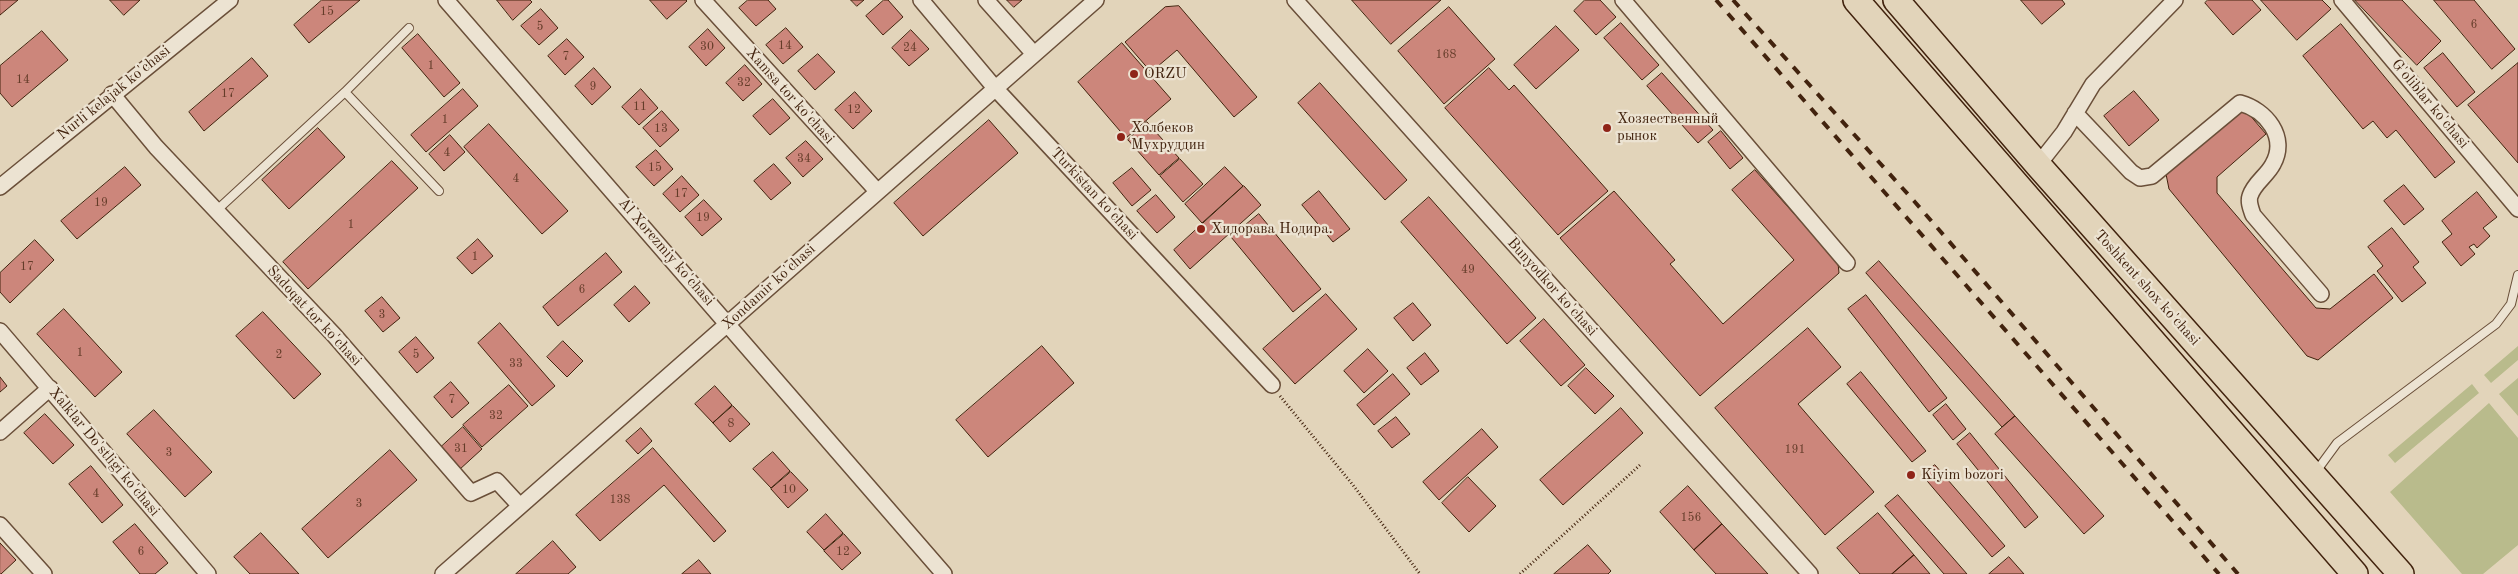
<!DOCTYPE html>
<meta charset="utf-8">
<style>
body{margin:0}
canvas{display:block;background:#e2d4ba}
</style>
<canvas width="2518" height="574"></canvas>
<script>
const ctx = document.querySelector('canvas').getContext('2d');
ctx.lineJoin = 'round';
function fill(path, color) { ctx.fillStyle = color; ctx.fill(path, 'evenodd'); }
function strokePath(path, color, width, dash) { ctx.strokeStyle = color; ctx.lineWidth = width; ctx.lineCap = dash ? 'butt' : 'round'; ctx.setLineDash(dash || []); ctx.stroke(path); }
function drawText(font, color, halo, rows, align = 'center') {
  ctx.font = font + ' "Old Standard TT",serif'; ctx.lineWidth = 4.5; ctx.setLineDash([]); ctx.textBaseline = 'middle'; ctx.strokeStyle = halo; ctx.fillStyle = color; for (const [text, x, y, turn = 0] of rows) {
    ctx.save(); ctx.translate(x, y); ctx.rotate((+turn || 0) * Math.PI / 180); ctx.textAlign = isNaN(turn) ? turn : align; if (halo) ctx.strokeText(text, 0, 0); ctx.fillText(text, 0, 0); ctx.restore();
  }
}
const green = new Path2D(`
 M2518,346V360L2491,383L2484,375Z
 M2518,378V416L2499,394Z
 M2472,384L2479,393L2395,463L2388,455Z
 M2489,403L2518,438V545L2483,574H2462L2390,492Z`);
const building = new Path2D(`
 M0,0H18L0,15Z
 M110,0H140L124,15Z
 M322,0H360L309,43L294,25Z
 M497,0H530L532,2L513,20Z
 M650,0H686L687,1L667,19Z
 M748,0H768L776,9L756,26L739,8Z
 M851,0H864L857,6Z
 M884,0H888L903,17L883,35L866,16Z
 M1007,0H1022L1014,7Z
 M1352,0H1441L1391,44Z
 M1585,0H1600L1616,17L1596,35L1574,11Z
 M2021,0H2062L2065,4L2042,24Z
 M2208,0H2252L2261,10L2233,35L2205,3Z
 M2261,0H2322L2331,9L2297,40Z
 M2355,0H2402L2441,41L2417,65Z
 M2434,0H2474L2515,49L2492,69Z
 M1179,6L1257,97L1234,117L1177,50L1151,72L1125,42L1165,7Z
 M1449,7L1495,59L1444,104L1398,51Z
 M541,9L558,28L539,45L521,26Z
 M1621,23L1659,65L1642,80L1604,38Z
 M2341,24L2455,162L2435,178L2396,130L2387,138L2373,121L2363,129L2303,56Z
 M1556,26L1579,50L1536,89L1514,65Z
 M786,28L803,47L783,64L766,45Z
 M708,29L725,48L706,66L689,47Z
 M911,30L929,49L909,66L892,48Z
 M42,31L68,60L12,107L0,93V66Z
 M418,34L460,83L444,97L402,48Z
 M567,39L584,57L565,75L548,56Z
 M1122,43L1171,99L1126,138L1078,82Z
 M2443,53L2475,92L2457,107L2424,68Z
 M818,54L835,72L815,90L798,71Z
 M252,58L268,76L204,131L189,112Z
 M2518,63V163L2468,105Z
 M745,65L762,84L743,101L726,83Z
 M594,68L611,87L592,105L575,86Z
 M1489,68L1509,90L1514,85L1608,191L1558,235L1445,108Z
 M1662,73L1713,130L1698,143L1647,86Z
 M1320,83L1407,180L1385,200L1298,103Z
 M463,89L478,106L426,152L411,135Z
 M641,89L658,108L639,125L622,107Z
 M2134,91L2159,120L2129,146L2104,116Z
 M855,92L872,111L853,129L835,110Z
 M773,99L790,118L770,135L753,116Z
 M2242,106L2266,134L2217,177V193L2316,308L2330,309L2374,274L2393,298L2318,360L2307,356L2169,189L2166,174Z
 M662,111L679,130L660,147L643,128Z
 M989,120L1018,153L923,236L894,203Z
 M1147,122L1179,158L1159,175L1128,140Z
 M489,124L568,211L542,234L464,147Z
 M318,128L345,157L289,209L262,180Z
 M1721,131L1743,158L1730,169L1708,142Z
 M450,135L465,152L444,171L429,154Z
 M806,141L823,159L803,177L786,158Z
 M656,150L673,169L654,186L636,167Z
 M1180,159L1203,184L1183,202L1160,176Z
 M392,161L418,188L308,289L283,262Z
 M774,164L791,183L771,200L754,181Z
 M125,167L141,185L77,239L61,221Z
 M1225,167L1243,186L1202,223L1185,204Z
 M1132,168L1151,190L1132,206L1113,183Z
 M1755,170L1838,263L1839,273L1700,396L1560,238L1614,191L1675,260L1670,264L1723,324L1794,260L1732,190Z
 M682,176L699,195L680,212L663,194Z
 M2404,185L2424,209L2404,225L2384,201Z
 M1244,186L1261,205L1190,269L1174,250Z
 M1319,191L1350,229L1333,242L1302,205Z
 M2477,192L2497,217L2483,228L2490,236L2477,248L2474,244L2469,247L2475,254L2461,266L2442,242L2452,234L2442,221Z
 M1156,195L1175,217L1157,233L1137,211Z
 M1429,197L1536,318L1507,344L1401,222Z
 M704,200L722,219L702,236L685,217Z
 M1259,214L1321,289L1293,312L1231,237Z
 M2392,228L2419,262L2413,267L2426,283L2402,302L2377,271L2383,266L2368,247Z
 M478,239L493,256L472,274L457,258Z
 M35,240L54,260L10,303L0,292V273Z
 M606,253L622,272L558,326L543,307Z
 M1879,261L2015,416L2002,427L1866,273Z
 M635,286L650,303L629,322L614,305Z
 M1326,294L1357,329L1295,384L1263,349Z
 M1866,295L1947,398L1929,412L1848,309Z
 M382,297L400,318L383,332L365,311Z
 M1413,303L1431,325L1413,341L1394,318Z
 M64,309L122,372L95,397L37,334Z
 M263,312L321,374L294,399L236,336Z
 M1544,319L1585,365L1561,386L1520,341Z
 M500,323L555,386L532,406L478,343Z
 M1808,328L1841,367L1798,404L1874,492L1825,535L1715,408Z
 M416,337L434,358L417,373L399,352Z
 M563,341L583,361L567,377L547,357Z
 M1042,346L1074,383L988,457L956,420Z
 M1368,349L1388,371L1364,393L1344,371Z
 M1425,353L1439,371L1421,385L1407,368Z
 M1586,368L1614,396L1595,414L1568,386Z
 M1861,372L1926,451L1912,462L1847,384Z
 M1393,374L1410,394L1374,425L1357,405Z
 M0,377L7,386L0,392Z
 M451,382L469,403L452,418L434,397Z
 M509,385L528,406L482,447L463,425Z
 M715,386L732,405L713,423L695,404Z
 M1946,404L1966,429L1953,440L1933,415Z
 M733,406L750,424L730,442L713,423Z
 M1621,408L1643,433L1563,505L1540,480Z
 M154,410L212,472L185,497L127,434Z
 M45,414L74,445L53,464L24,433Z
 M2015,416L2104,516L2084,534L1995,434Z
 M1396,417L1410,434L1392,448L1378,431Z
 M463,427L482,449L459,470L440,448Z
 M641,428L652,441L638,454L626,441Z
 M1482,429L1498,447L1439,500L1423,482Z
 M1970,433L2038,517L2025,528L1957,444Z
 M653,448L726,531L714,542L664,485L600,541L576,515Z
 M390,450L417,480L328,558L302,529Z
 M773,452L790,471L771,488L753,469Z
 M1935,465L2005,546L1992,557L1922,475Z
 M91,466L123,505L102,523L69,484Z
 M791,472L808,490L788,508L771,489Z
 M1468,477L1496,506L1469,532L1442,503Z
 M1688,486L1722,524L1694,550L1660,512Z
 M1898,495L1967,574H1944L1885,506Z
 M1878,513L1914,555L1892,574H1860L1837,548Z
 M826,514L843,533L824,550L807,532Z
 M135,524L168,563L155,574H140L113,542Z
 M1722,524L1768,574H1716L1694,550Z
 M261,533L299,574H250L234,557Z
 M844,534L861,553L842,570L824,551Z
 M553,541L576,567L568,574H516Z
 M0,543L16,560L1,574H0Z
 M1588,545L1611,571L1608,574H1554Z
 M1914,555L1930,574H1892Z
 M2009,557L2024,574H1989Z
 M699,560L711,574H682Z`);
const path = new Path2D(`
 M1280,396L1353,485L1420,574
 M1520,574L1640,465`);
const service = new Path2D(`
 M345,92L439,191
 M216,211L345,92L409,28
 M2315,473L2337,443L2496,324L2511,304L2518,275`);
const minor = new Path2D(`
 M446,0L944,574
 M703,0L877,191
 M921,0L995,88L1272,385
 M986,0L1034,54
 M1295,0L1810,574
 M1623,0L1847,263
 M2342,0L2518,209
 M112,94L156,147L334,335L471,493L497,481L520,506
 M2075,113L2131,172L2140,178L2152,176L2240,103C2266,110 2288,137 2273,164C2267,176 2254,183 2250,196C2248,202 2251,209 2253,215L2321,294
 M2038,165L2064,132L2093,84L2175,0
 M0,187L230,0
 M0,331L208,574
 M0,432L50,388
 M0,525L44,574
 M443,574L1096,0`);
const trunk = new Path2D(`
 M1856,0L2355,574
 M1896,0L2038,165L2401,574`);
const rail = new Path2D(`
 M1716,0L2219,574
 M1733,0L1914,201L2238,574`);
const markers = [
 [1134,74,5,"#8f2418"],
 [1607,128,5,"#8f2418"],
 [1121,137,5,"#8f2418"],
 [1201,229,5,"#8f2418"],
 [1911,475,5,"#8f2418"]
];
const numberNames = [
 ["15",327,12],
 ["6",2474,25],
 ["5",540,27],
 ["14",785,46],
 ["30",707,47],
 ["24",910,48],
 ["168",1446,55],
 ["7",566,57],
 ["1",431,66],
 ["14",23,80],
 ["32",744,83],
 ["9",593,87],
 ["17",228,94],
 ["11",640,107],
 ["12",854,110],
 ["1",445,120],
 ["13",661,129],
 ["4",447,153],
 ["34",804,159],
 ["15",655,168],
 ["4",516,179],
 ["17",681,194],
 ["19",101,203],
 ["19",703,218],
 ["1",351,225],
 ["1",475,257],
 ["17",27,267],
 ["49",1468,270],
 ["6",582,290],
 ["3",382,315],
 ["1",80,353],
 ["2",279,355],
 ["5",416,355],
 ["33",516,364],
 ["7",452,400],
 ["32",496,416],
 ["8",731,424],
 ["31",461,449],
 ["191",1795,450],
 ["3",169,453],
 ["10",789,490],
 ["4",96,494],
 ["138",620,500],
 ["3",359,504],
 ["156",1691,518],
 ["6",141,552],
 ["12",843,552]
];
const poiNames = [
 ["ORZU",1144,74],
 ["Хозяественный",1617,119],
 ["рынок",1617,136],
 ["Холбеков",1131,128],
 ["Мухруддин",1131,145],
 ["Хидорава Нодира.",1211,229],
 ["Kiyim bozori",1921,475]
];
const streetNames = [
 ["Nurli kelajak ko'chasi",114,93,-39],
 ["Xamsa tor ko'chasi",790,96,48],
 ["G'oliblar ko'chasi",2430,104,50],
 ["Turkistan ko'chasi",1094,194,47],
 ["Al Xorezmiy ko'chasi",666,252,49],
 ["Xondamir ko'chasi",769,287,-42],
 ["Bunyodkor ko'chasi",1552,287,48],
 ["Toshkent shox ko'chasi",2147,288,48],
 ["Sadoqat tor ko'chasi",314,316,47],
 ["Xalklar Do'stligi ko'chasi",104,452,50]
];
fill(green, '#b9bb8c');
fill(building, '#cc867b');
strokePath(building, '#42230e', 1);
strokePath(service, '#6a4f39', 10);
strokePath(minor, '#6a4f39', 18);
strokePath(trunk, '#42230e', 28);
strokePath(path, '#42230e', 3, [1, 2.5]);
strokePath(service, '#ece3d2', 8);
strokePath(minor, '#ece3d2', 15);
strokePath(trunk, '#e2d4ba', 25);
strokePath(rail, '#42230e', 4, [9, 9]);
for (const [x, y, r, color] of markers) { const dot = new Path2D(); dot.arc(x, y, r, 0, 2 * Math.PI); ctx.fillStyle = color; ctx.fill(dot); strokePath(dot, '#ece3d2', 2); }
drawText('12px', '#643c29', null, numberNames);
drawText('15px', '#42230e', '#ece3d2', poiNames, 'left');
drawText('15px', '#42230e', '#ece3d2', streetNames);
</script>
